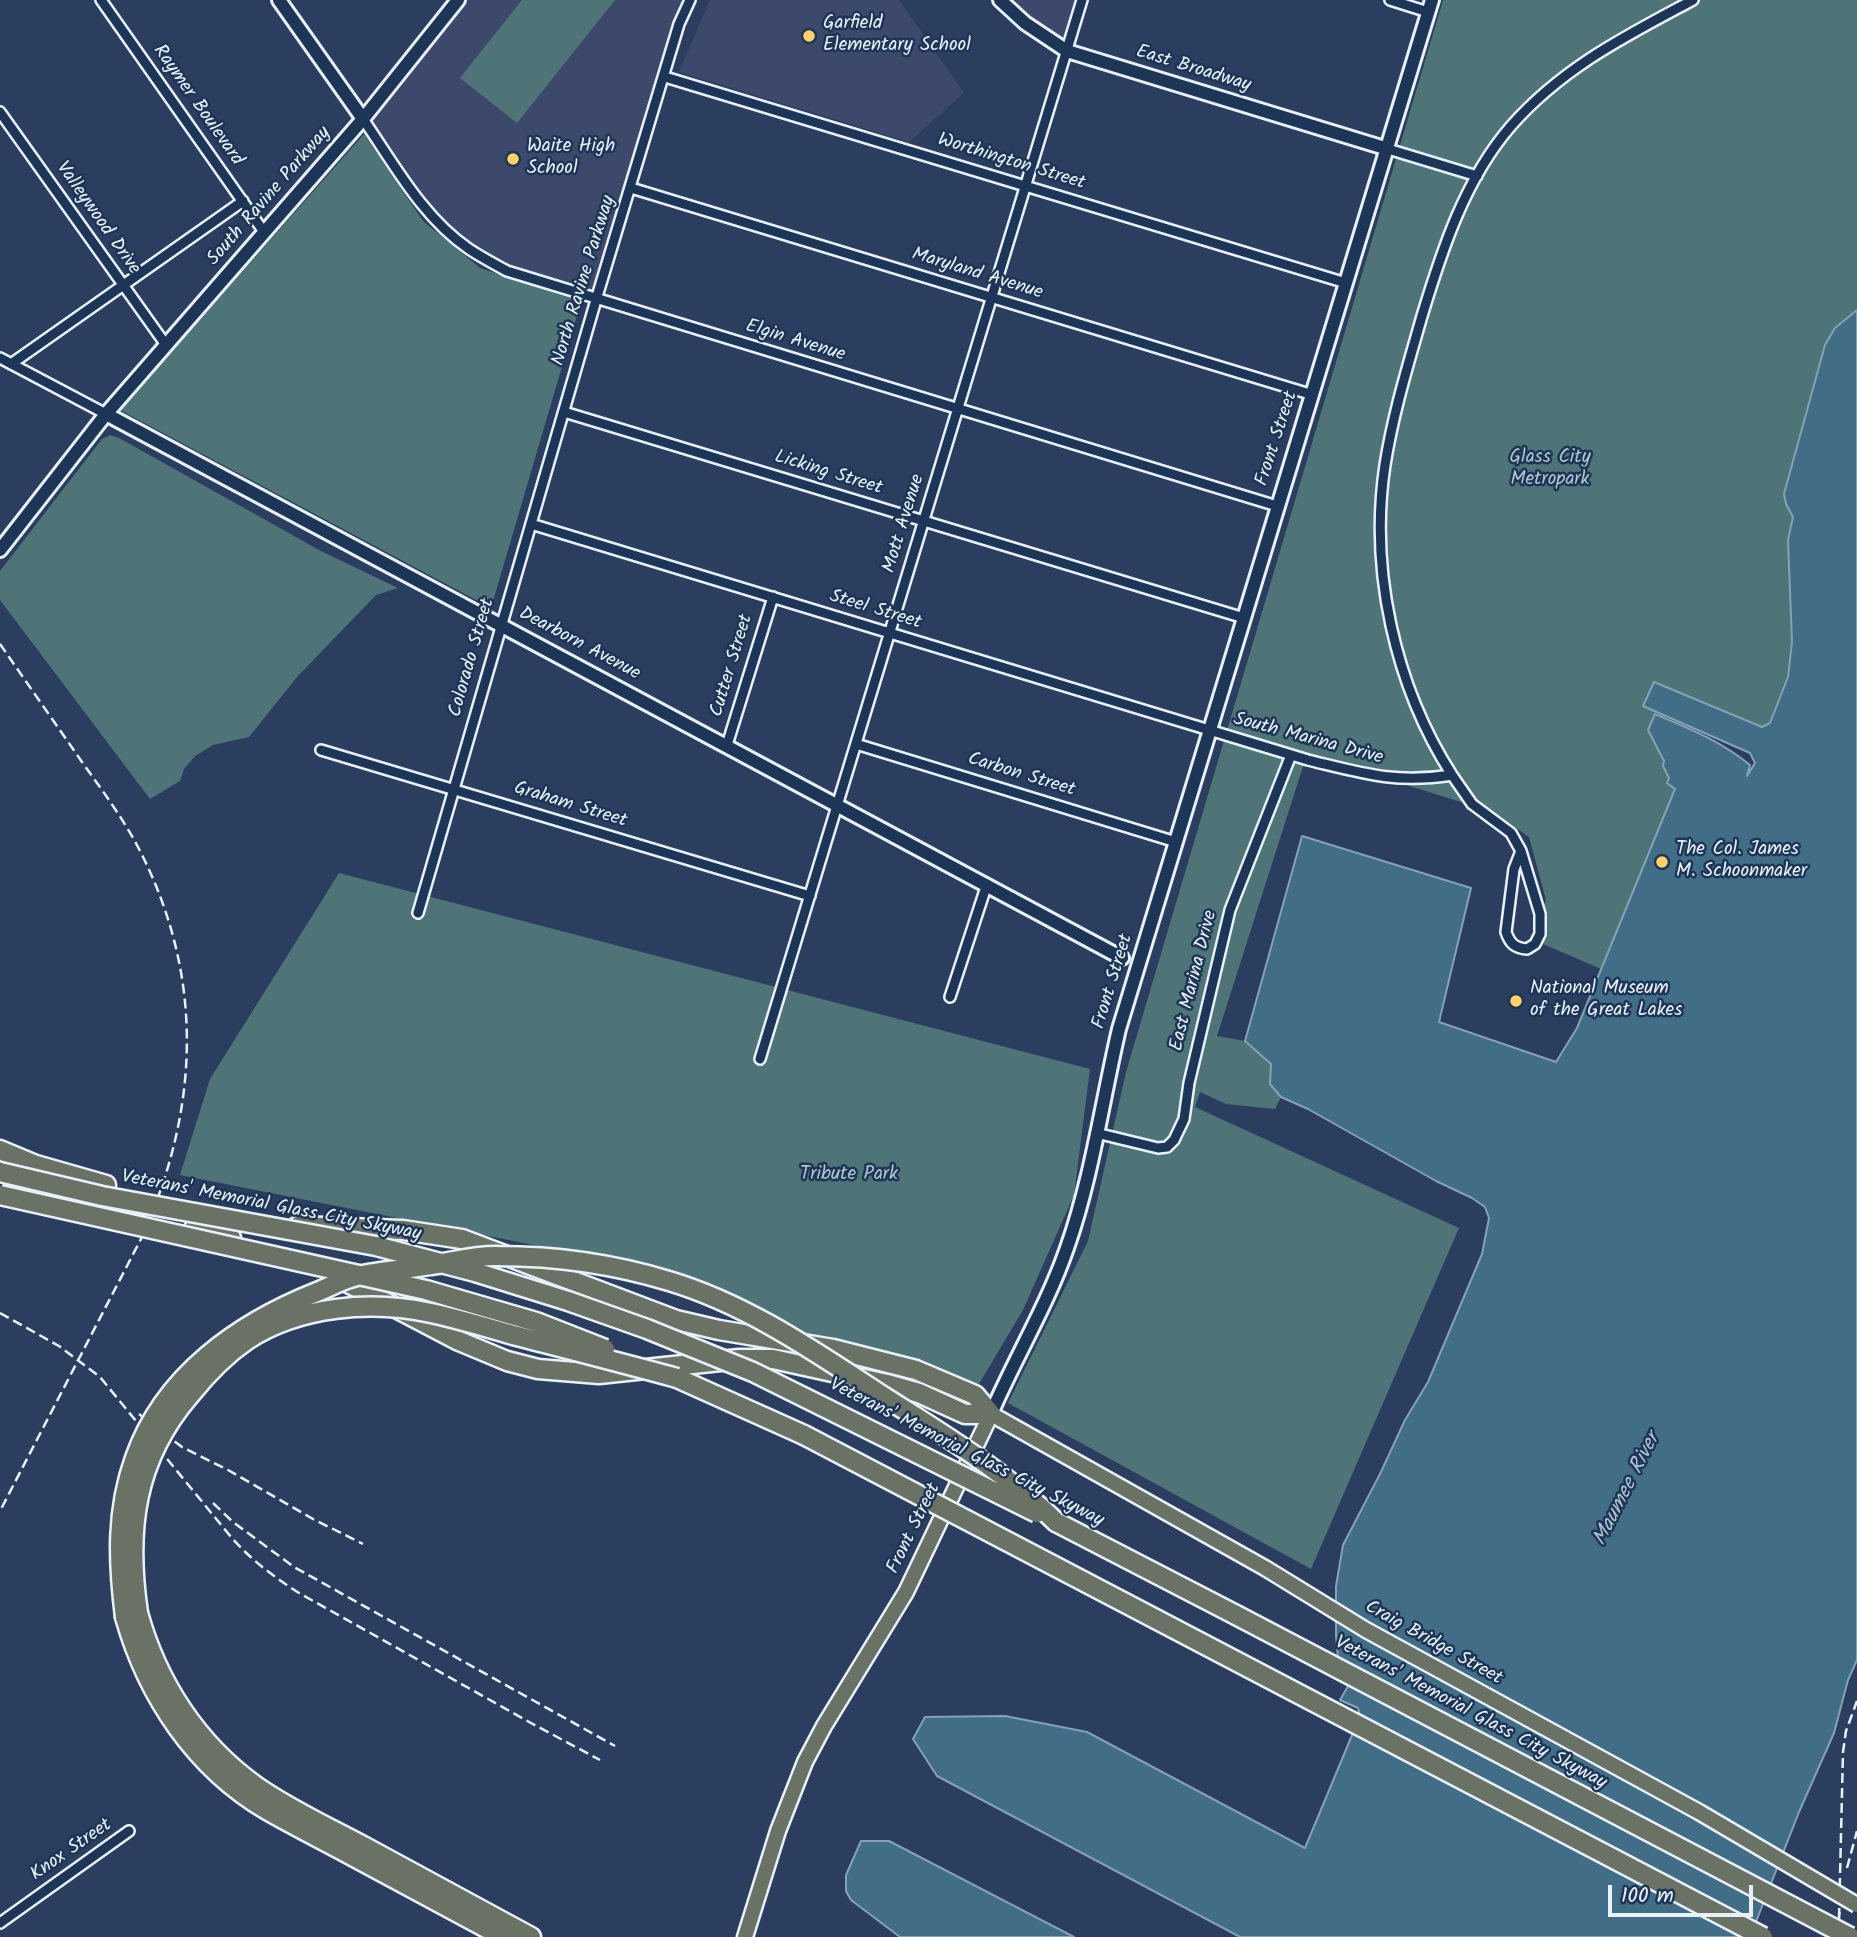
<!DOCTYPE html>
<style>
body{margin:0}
#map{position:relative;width:1857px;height:1937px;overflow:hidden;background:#2b3e60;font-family:Kalam,sans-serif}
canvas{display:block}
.scale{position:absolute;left:1608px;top:1885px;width:145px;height:32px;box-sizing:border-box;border:4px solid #e8f1f8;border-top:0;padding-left:9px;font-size:21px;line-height:24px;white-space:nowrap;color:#e8f1f8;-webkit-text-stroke:5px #1d3557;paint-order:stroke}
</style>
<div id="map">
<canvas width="1857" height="1937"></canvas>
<div class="scale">100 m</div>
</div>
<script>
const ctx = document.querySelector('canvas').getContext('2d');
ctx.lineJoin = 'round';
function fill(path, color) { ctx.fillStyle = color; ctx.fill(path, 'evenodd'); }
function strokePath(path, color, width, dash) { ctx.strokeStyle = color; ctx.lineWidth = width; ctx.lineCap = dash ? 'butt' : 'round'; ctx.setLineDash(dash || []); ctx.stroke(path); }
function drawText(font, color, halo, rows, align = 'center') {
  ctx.font = font + ' Kalam,sans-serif'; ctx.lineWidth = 5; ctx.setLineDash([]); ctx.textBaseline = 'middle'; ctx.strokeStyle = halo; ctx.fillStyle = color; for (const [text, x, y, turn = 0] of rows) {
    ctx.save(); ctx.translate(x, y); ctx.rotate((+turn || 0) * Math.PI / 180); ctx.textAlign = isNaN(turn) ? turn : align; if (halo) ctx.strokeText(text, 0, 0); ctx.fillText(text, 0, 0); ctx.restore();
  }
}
const built = new Path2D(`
 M458,0H683L679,6L596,300L507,271L438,222L363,119Z
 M710,0H899L964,93L909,142L679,72Z
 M1013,0H1076L1063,41L1020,10Z`);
const green = new Path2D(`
 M522,0H615L517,123L460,78Z
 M1443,0H1857V310L1835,328L1786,504L1793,517L1788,540L1792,642L1788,677L1770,723L1763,727L1654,682L1643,706L1656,712L1648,730L1664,761L1663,766L1676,789L1601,969L1543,944L1547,927L1542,909L1546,900L1529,837L1493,812L1307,754L1217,1036L1245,1041L1271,1064L1270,1084L1281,1097L1275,1109L1226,1104L1200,1092L1195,1107L1459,1228L1311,1569L1008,1403L1088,1241L1126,1072Z
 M364,134L423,221L480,268L581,302L491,608L120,410Z
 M110,435L119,438L321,551L398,588L376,595L297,677L249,737L213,745L195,756L184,769L180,781L150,799L0,600V571L102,439Z
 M339,873L1090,1069L1074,1195L1023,1310L979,1384L855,1345L797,1334L665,1271L180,1175L210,1079Z`);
const water = new Path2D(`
 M1857,310V1660L1848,1680L1834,1733L1799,1812L1750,1937H1240L937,1776L913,1739L925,1717L1005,1716L1087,1732L1305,1848L1360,1716L1358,1708L1340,1700L1351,1681L1339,1669L1336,1636V1586L1343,1545L1380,1474L1405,1420L1428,1382L1482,1254L1489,1218L1485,1207L1472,1198L1436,1181L1308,1109L1281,1097L1270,1084L1271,1064L1245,1041L1302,836L1471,888L1439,1022L1556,1062L1577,1028L1675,789L1667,783L1669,778L1663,766L1664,761L1648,730L1655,714C1690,729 1721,741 1750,765L1747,776L1755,763L1750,753L1643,706L1654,682L1762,727L1770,723L1788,677L1792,642L1788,540L1793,517L1786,504L1784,494L1825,345L1835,328Z
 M861,1841H889L1074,1937H900L851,1900L846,1891V1875Z`);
const minor = new Path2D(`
 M101,0L264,232
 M1390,0L1428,12
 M665,77L1346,283
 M0,112L166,345
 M363,119C394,164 423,218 469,249C481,257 494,264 507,271L1277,506
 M1388,149L1477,176
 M631,188L1313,395
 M0,358L106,414
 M11,364L243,201
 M564,412L1244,618
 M531,524L1308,760C1362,773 1395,784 1452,775L1472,804L1511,833L1521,851L1540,914V934L1535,944L1527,949C1515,948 1510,944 1506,932L1514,869L1521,851
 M856,744L1176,842
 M727,745L773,597
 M321,750L810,896
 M1452,775C1395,686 1369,570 1385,465C1393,414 1408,365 1422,316C1442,250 1465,179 1511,126C1563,67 1626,36 1693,0
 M418,913L596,300L679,24L690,0
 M950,997L987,884
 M760,1059L1082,0
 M1096,1133L1158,1148L1167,1147L1174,1140L1184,1119L1189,1083L1230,910L1291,755
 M0,1923L129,1831`);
const tertiary = new Path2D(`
 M279,0L363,119
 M1000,0L1025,23L1067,51L1388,149
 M106,414L1122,958
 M0,550L106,414L363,119L458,0`);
const secondary = new Path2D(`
 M991,1414C1015,1358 1047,1306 1067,1248C1092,1177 1102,1102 1119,1029L1432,0`);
const primary = new Path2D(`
 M745,1937L778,1831L805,1762L824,1726L906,1592L991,1414L1265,1568L1366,1630L1699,1812`);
const motorway = new Path2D(`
 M0,1150L36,1165L106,1185
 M298,1226L403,1230L462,1239L676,1320L719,1330L833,1349L916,1370L975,1395L991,1414
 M194,1229L231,1238
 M333,1275L459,1341L507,1361L538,1369L599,1374L739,1359H773L887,1384L919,1393L965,1414H991
 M677,1378L804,1435
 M1056,1522L1236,1615
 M138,1613C157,1682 197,1744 256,1786C290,1810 330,1828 367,1848C422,1878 476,1907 531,1937
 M125,1617C147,1695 195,1768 267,1810C293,1825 321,1839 347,1853C399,1881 451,1909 503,1937`);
const rail = new Path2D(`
 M0,644C27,683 55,723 82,762C102,790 122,817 138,847C205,976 200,1107 142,1237L0,1511
 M0,1313L59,1346L100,1377L231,1537C251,1560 274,1577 299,1593L531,1723L600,1760
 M139,1414L182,1447L228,1470L313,1519L363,1544
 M213,1503L233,1522L294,1567L615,1746
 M1847,1868L1857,1831
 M1839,1918L1843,1752L1846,1731L1857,1701
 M1837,1937L1840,1909`);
const primaryBridge = new Path2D(`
 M1699,1812L1857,1905`);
const motorwayBridge = new Path2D(`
 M0,1172L102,1196L376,1246L475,1272L568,1301L647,1329L753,1372L1037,1513
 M0,1195L426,1290L536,1322L605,1349
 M804,1435L1763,1937
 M138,1613C126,1531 134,1460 190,1395C206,1375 225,1355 247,1340C299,1306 371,1300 431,1313C458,1319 486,1327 513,1335C567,1349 622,1363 677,1378
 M1236,1615L1850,1937
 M125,1617C118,1562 116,1510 135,1458C164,1375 239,1323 317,1292C330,1287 343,1279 357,1276C381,1271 406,1269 431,1265C453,1262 476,1255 498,1256C556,1256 613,1264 669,1281C749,1305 817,1353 886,1398C944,1435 1007,1473 1056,1522`);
const markers = [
 [809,36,7,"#ffd166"],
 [513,159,7,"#ffd166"],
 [1662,862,7,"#ffd166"],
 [1516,1001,7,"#ffd166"]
];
const poiNames = [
 ["Garfield",823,25],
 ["Elementary School",823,47],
 ["Waite High",527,148],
 ["School",527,170],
 ["The Col. James",1676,851],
 ["M. Schoonmaker",1676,873],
 ["National Museum",1530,990],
 ["of the Great Lakes",1530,1012]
];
const streetNames = [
 ["East Broadway",1193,70,17],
 ["Raymer Boulevard",197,106,55],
 ["Worthington Street",1011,163,17],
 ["South Ravine Parkway",270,197,-49],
 ["Valleywood Drive",97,219,55],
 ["Maryland Avenue",977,275,17],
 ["North Ravine Parkway",585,281,-73],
 ["Elgin Avenue",795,342,17],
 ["Front Street",1278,439,-72],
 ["Licking Street",828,474,17],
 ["Mott Avenue",905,524,-73],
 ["Steel Street",875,611,17],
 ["Dearborn Avenue",579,645,28],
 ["Colorado Street",473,658,-74],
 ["Cutter Street",733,666,-73],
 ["South Marina Drive",1308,740,15],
 ["Carbon Street",1021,776,17],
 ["Graham Street",570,806,17],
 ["East Marina Drive",1195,981,-76],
 ["Front Street",1114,982,-73],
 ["Veterans' Memorial Glass City Skyway",271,1207,11],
 ["Veterans' Memorial Glass City Skyway",966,1454,27],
 ["Front Street",915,1529,-64],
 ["Craig Bridge Street",1433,1644,29],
 ["Veterans' Memorial Glass City Skyway",1470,1714,28],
 ["Knox Street",72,1851,-35]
];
const parkNames = [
 ["Glass City",1550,459],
 ["Metropark",1550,481],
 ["Tribute Park",849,1176]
];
const waterNames = [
 ["Maumee River",1628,1490,-63]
];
fill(built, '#3c496a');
fill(green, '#4e7477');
fill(water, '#416d86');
strokePath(water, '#84a2b4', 2);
strokePath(minor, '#e8f1f8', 14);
strokePath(tertiary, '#e8f1f8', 18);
strokePath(secondary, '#e8f1f8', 18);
strokePath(primary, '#e8f1f8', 19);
strokePath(motorway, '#e8f1f8', 23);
strokePath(minor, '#1d3557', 9);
strokePath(tertiary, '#1d3557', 12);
strokePath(secondary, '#1d3557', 12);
strokePath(primary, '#6a7266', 14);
strokePath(motorway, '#6a7266', 18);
strokePath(rail, '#e8f1f8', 2.5, [10, 5]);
strokePath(primaryBridge, '#e8f1f8', 19, []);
strokePath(motorwayBridge, '#e8f1f8', 23, []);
strokePath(primaryBridge, '#6a7266', 14);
strokePath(motorwayBridge, '#6a7266', 18);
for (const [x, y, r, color] of markers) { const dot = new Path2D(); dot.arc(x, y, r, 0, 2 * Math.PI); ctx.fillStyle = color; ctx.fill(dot); strokePath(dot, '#1d3557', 2.5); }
drawText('19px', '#e8f1f8', '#1d3557', poiNames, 'left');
drawText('19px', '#e8f1f8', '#1d3557', streetNames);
drawText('19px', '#b2c5cb', '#1d3557', parkNames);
drawText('italic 21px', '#aec3d0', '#1d3557', waterNames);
</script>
